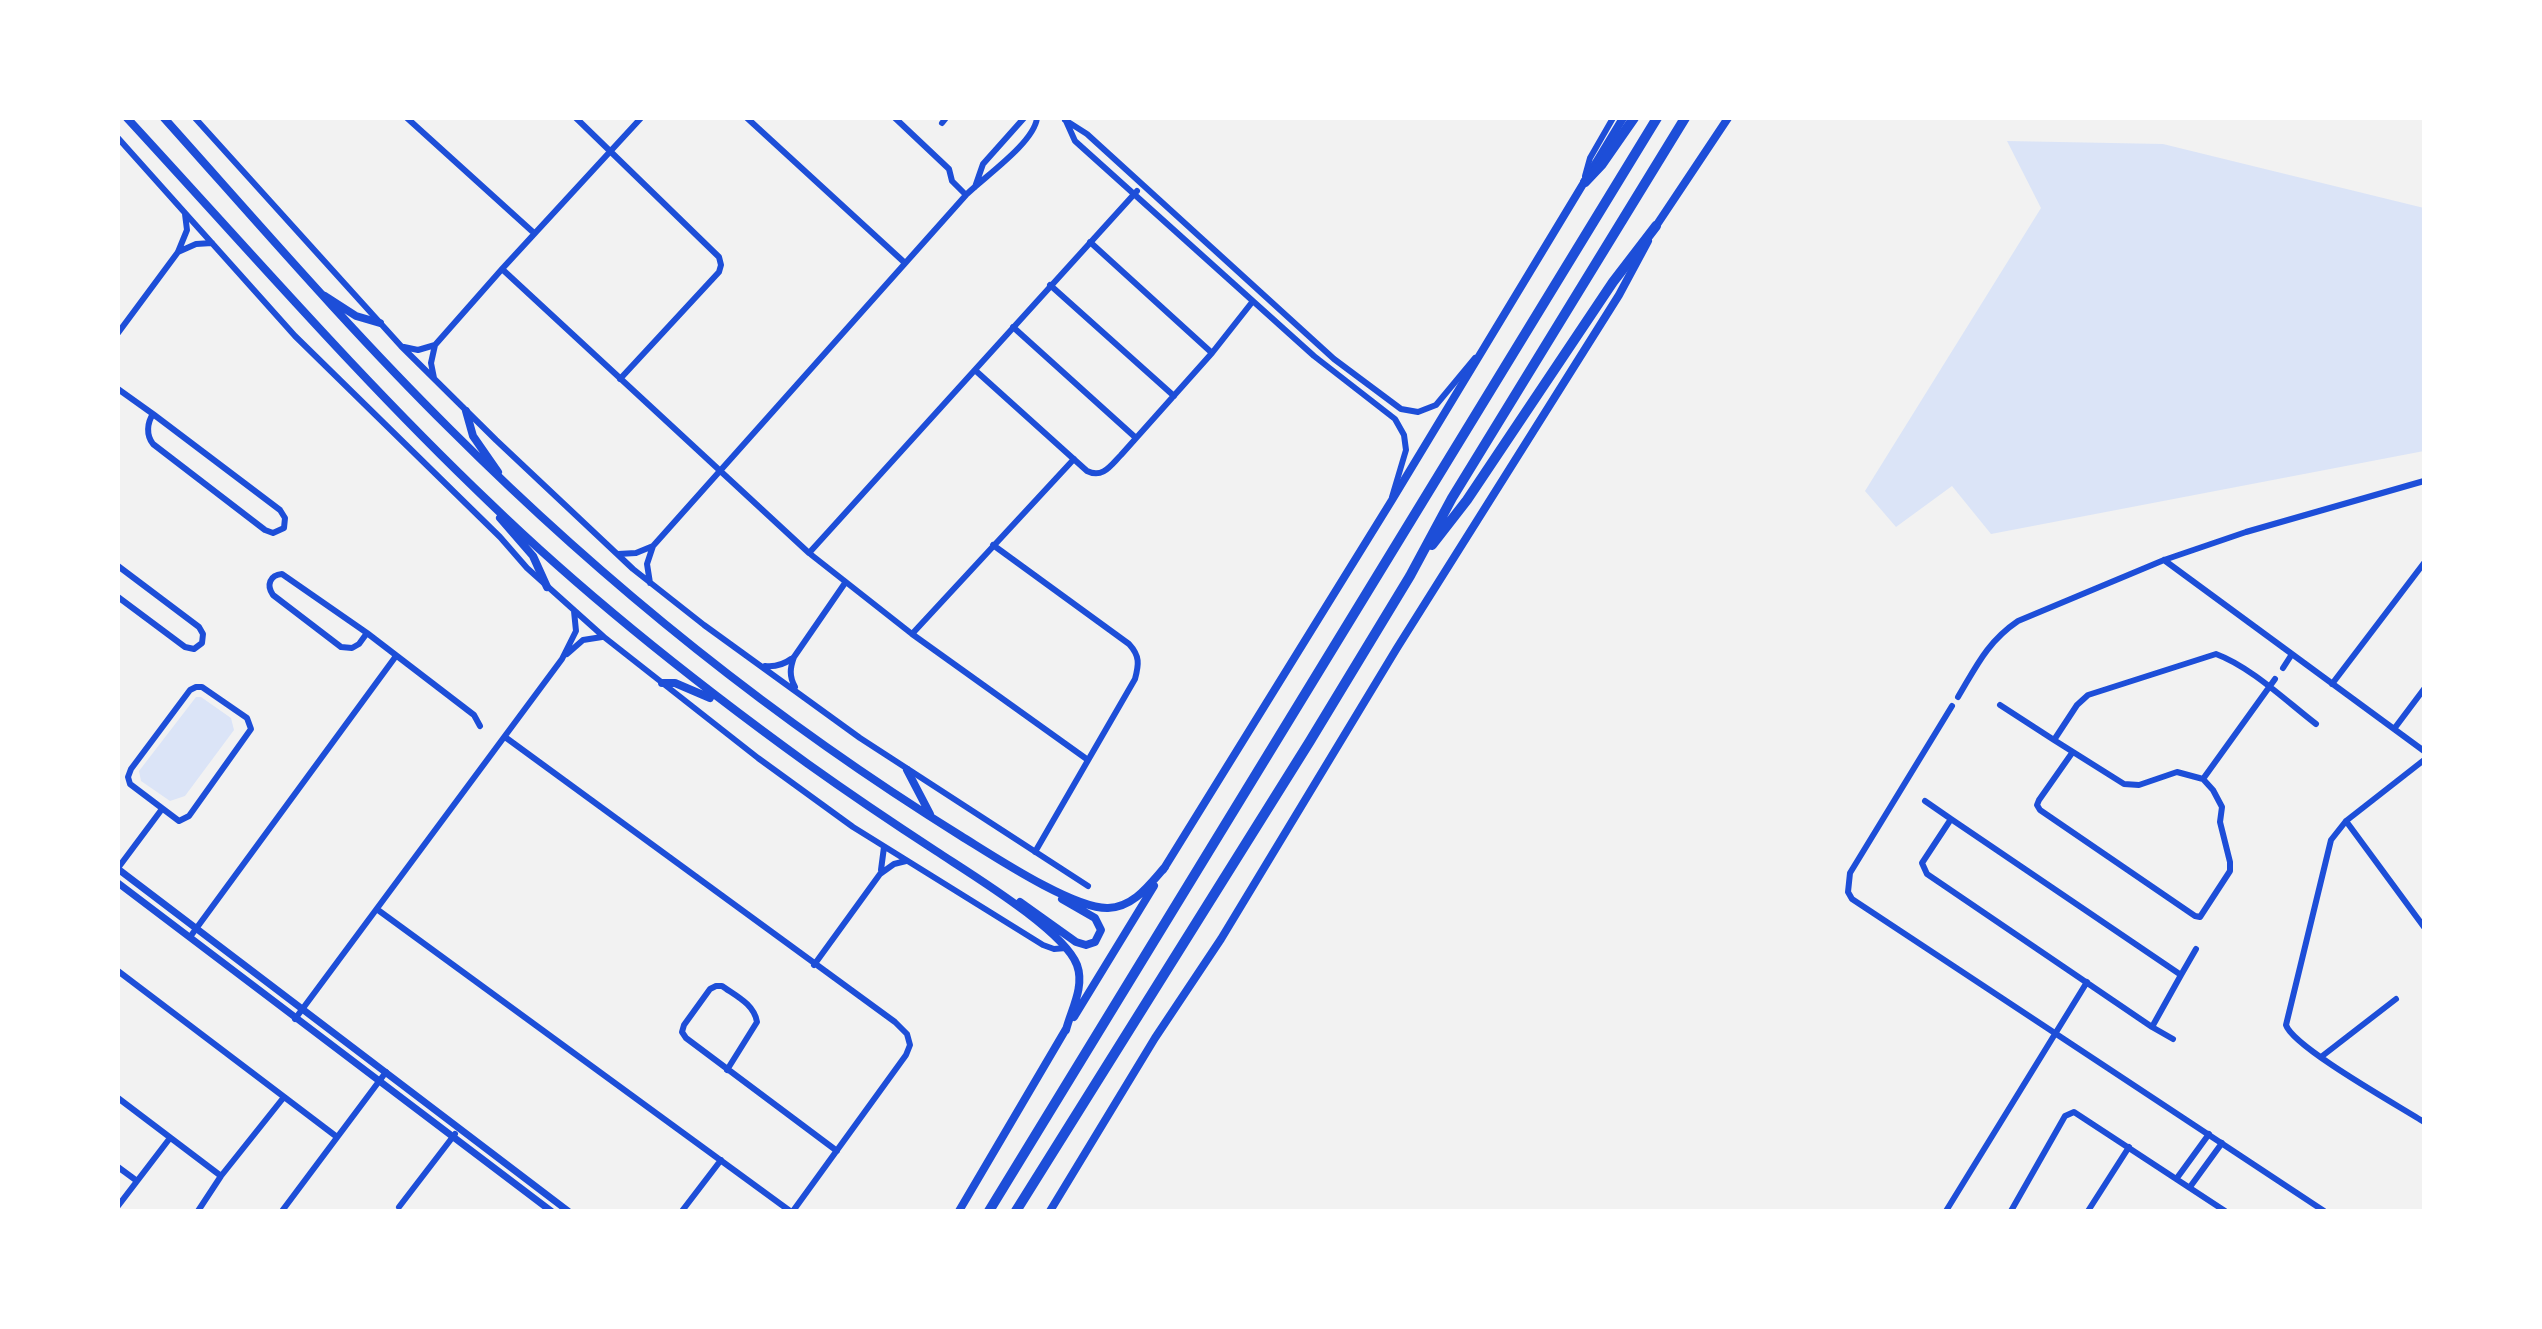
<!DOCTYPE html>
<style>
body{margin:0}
#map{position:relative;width:2542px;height:1329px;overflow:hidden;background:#f2f2f2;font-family:Ubuntu,sans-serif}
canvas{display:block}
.frame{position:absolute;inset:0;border:120px solid #fff;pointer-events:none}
</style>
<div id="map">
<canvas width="2542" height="1329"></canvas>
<div class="frame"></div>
</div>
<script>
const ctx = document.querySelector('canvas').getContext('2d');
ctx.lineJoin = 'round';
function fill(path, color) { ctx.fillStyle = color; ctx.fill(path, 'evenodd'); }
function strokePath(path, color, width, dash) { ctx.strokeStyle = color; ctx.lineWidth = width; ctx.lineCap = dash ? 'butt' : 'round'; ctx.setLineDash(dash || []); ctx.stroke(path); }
const green = new Path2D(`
 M2007,141L2163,144L2424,208V451L1991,534L1952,486L1896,527L1865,491L2041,208Z
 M196,697H201L231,718L234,730L185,796L170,801L141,781L139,771Z`);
const minor = new Path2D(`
 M195,118L401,346L496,440L633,569L704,625L860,738L1088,886
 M407,118L534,233
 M576,118L719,257L721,265L719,272L620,379
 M747,118L905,263
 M895,118L949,169L952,181L966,195
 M1065,120L1087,134L1334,359L1401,409L1418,412L1436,405L1475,358
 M1066,121L1075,141L1314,356L1395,419L1404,435L1406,450L1392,497
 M942,123L946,118
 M118,138L295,336L500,537L527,568L604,637L758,758L853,827L1043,945L1054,949L1066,948
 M1585,176L1590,158L1613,118
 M975,187L983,164L1024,118
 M1090,242L1212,353
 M178,252L196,244L212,243
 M502,269L809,553L912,634L1088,760
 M1050,285L1174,396
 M1013,327L1136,438
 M118,333L178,252L187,230L185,214
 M404,347L418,350L435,345
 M976,371L1087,471C1103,479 1111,465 1121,455L1212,353L1253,301
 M434,378L431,363L435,345L502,269L641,118
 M118,389L153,414
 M153,414L280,510L285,518L284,528L273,533L265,530L153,444C146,435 147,423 153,414Z
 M993,545L1129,644C1140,656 1139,664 1135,679L1035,852
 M809,553L1137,191
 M618,554L636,553L653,546
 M2164,560L2424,751
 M118,566L199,627L203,634L202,643L194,649L185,647L118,597
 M282,574L367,633L359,644L352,648L341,647L273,595C266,585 270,575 282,574Z
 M650,583L647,564L653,546L966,195C984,177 1034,143 1037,118
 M367,633L474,715L480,726
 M912,634L1074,459
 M567,654L583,640L602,637
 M765,666C775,667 783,665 791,659
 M2283,668L2292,654
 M2332,684L2424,563
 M196,687H202L247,718L251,729L189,816L179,821L130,784L128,777L131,769L190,690Z
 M795,687C789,676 790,668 794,657L845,583
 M1958,697C1976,667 1987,642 2018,621L2164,560L2246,532L2424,481
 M2000,705L2054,740
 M1952,706L1850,873L1848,892L1852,899L2324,1211
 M2394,729L2424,689
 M505,737L895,1022L907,1034L910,1045L906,1055L793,1211
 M2072,753L2039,800L2037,805L2040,810L2195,916L2200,917L2230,871V862L2220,822L2222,807L2213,790L2203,779L2177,772L2139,785L2124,784L2054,740L2077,705L2088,695L2216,654C2251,667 2286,701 2316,724
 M2424,760L2346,821L2331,840L2286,1025C2293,1047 2399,1106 2424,1122
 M2203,779L2275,679
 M1925,801L1951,819
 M1951,819L2181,975L2152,1027L1927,874L1922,863Z
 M2346,821L2424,927
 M118,868L162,809
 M881,870L884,847
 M378,910L790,1211
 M190,937L396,656
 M814,965L880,874L894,864L906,861
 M118,971L337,1137
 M2181,975L2196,949
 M295,1019L562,659L576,631L574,611
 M2152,1027L2173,1039
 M2321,1057L2396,999
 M727,1070L757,1022C754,1004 736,996 722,986H716L710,989L684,1025L682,1032L686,1038L837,1151
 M118,1098L221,1176
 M118,1167L137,1181
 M2177,1178L2209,1134
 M2190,1187L2222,1143
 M118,1206L170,1138
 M399,1207L455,1134
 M198,1211L221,1176L284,1097
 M282,1211L386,1072
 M682,1211L721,1160
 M1946,1211L2087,982
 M2011,1211L2065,1116L2074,1112L2225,1211
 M2088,1211L2129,1147`);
const tertiary = new Path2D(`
 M118,869L568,1211
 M118,883L551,1211`);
const secondary = new Path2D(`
 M127,118C246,247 362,381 489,502C588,598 696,683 808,764C850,794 893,823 936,851C969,873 1064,930 1077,965C1085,987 1071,1010 1066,1030
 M164,118C258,223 350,330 450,429C604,583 776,721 961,836C992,855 1073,909 1108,908C1134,907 1149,885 1165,867
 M1654,229L1728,118
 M325,296L356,316L380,323
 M466,411L473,436L498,472
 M500,518L533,556L547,587
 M662,683H675L710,698
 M907,770L930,814
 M1163,870L1392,500L1623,118
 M1020,902L1076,942L1086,945L1095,942L1101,930L1095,918L1062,899
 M1074,1017L1154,886
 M959,1211L1066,1029
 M1050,1211L1155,1038L1221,939L1397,648L1619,295L1648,241`);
const motorway = new Path2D(`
 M1585,182L1602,164L1634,118
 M1432,545L1467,500L1613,282L1656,226
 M989,1211L1657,118
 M1016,1211L1310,741L1410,576L1452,498L1685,118`);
fill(green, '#dbe4f7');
strokePath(minor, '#1d4ed8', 6);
strokePath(tertiary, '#1d4ed8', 7);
strokePath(secondary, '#1d4ed8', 8);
strokePath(motorway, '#1d4ed8', 10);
</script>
